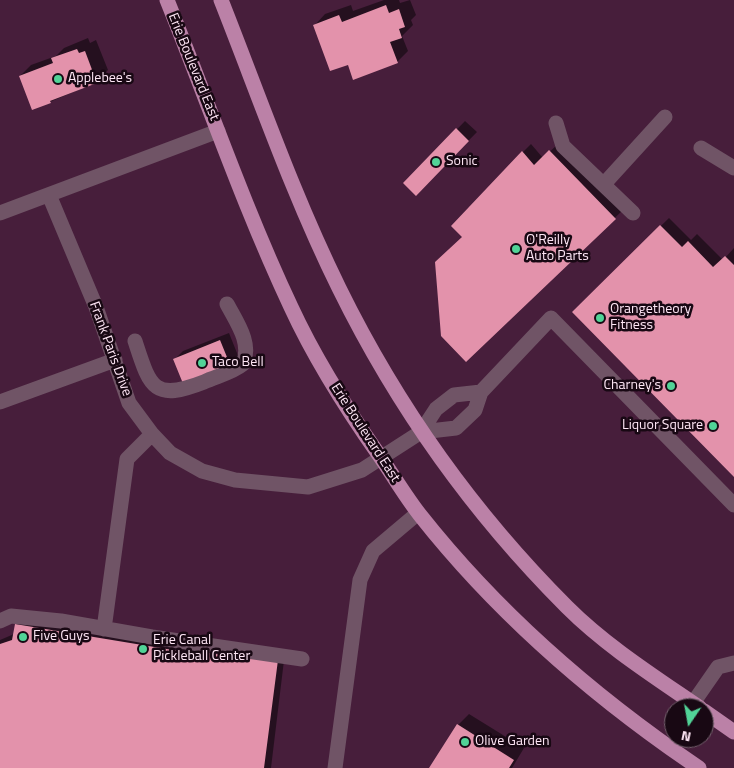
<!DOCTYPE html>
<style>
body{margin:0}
#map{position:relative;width:734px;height:768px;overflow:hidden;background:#3a162f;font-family:"Titillium Web",sans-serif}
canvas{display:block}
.north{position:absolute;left:664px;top:698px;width:50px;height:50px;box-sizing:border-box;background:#180813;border:1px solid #74616d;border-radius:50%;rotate:192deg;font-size:14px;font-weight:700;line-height:20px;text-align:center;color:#fee6f5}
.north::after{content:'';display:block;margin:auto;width:18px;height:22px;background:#51d397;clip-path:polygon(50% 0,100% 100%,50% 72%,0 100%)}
</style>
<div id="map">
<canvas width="734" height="768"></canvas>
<div class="north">N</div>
</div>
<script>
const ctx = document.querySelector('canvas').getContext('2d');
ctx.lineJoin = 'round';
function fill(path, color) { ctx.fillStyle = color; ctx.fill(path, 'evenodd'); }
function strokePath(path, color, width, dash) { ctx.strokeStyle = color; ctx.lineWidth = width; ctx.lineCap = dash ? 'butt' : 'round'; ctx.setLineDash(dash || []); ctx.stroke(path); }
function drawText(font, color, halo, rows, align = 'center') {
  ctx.font = font + ' "Titillium Web",sans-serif'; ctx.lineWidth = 5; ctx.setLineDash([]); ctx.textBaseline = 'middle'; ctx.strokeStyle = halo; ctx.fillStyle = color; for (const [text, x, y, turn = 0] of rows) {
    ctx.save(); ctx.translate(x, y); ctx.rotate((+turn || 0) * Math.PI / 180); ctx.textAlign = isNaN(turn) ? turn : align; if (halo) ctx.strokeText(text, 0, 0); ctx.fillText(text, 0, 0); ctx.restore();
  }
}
const built = new Path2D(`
 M0,0H734V768H0ZM674,708H704V738H674Z`);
const shadow = new Path2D(`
 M384,0H399L400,3L410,0L416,15L411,20L413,25L402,36L408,51L397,62L348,63L314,26L325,14L351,5L353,11Z
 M88,38L90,43L96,40L108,70L97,82L33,109L20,76L31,65L56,56L64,48Z
 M465,121L477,132L416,194L405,183Z
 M559,143L623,210L466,360L464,236L523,152L531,144L543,158Z
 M669,218L691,240L697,234L723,260L734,248V475L573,312Z
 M229,333L239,358L231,366L175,359L183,351Z
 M24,617L285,652L271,768H0V640L14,634L16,625Z
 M469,714L524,748L512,768H430L458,725Z`);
const building = new Path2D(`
 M386,5L389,13L399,9L405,27L399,29L402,38L390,42L398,63L353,80L348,65L330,71L313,25L339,15L342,22Z
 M77,49L79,53L85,51L97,83L50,101L51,103L32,110L19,76L53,63L51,58Z
 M456,128L469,141L416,196L403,183Z
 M549,150L616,219L466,362L441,336L435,262L462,237L451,226L522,151L534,165Z
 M660,225L682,247L688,241L713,267L725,256L734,265V477L572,312Z
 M220,340L231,367L184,386L173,359Z
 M15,624L197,654L198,649L278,660L264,768H0V644L12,640Z
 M457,724L514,760L509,768H429Z`);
const minor = new Path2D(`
 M556,123L563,146L633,213
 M701,148L734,168
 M604,184L665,117
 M49,195L96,307L129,403L152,434L170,453L202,471L235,480L308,487L362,470L421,432L436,409L454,395L481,392
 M0,213L218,131
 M135,341C150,387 153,402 204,382C217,376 232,373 243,364C252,343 237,323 227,304
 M0,402L115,360
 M421,432L456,428L475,410L481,392L551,318L734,505
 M0,621L11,616L61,621L152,637L302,659
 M104,629L127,459L152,434
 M693,703L718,667L734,663
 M335,768L360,580L373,551L418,513`);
const major = new Path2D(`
 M167,0C208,102 244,207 291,307C315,359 346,408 379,455C393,475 405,496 420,515C499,615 594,697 699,768
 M221,0C259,96 293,195 339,288C397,406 474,514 567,607C606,646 655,677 700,708
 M704,711L734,732`);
const markers = [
 [58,79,5,"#51d397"],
 [436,162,5,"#51d397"],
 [516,249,5,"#51d397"],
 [600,318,5,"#51d397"],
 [202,363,5,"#51d397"],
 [671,386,5,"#51d397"],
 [713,426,5,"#51d397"],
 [23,637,5,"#51d397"],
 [143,649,5,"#51d397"],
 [465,742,5,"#51d397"]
];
const streetNames = [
 ["Erie Boulevard East",193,67,68],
 ["Frank Paris Drive",110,349,70],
 ["Erie Boulevard East",365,433,57]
];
const poiNames = [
 ["Applebee's",68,79],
 ["Sonic",446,162],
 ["O'Reilly",526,241],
 ["Auto Parts",526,257],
 ["Orangetheory",610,310],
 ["Fitness",610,326],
 ["Taco Bell",212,363],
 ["Charney's",661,386,"right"],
 ["Liquor Square",703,426,"right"],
 ["Five Guys",33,637],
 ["Erie Canal",153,641],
 ["Pickleball Center",153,657],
 ["Olive Garden",475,742]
];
fill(built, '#471e3b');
fill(shadow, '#0007');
fill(building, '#e392ab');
strokePath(minor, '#705466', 15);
strokePath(major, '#bb81a7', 15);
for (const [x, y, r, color] of markers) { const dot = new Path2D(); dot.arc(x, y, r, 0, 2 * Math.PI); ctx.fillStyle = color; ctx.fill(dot); strokePath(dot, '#180813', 2); }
drawText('14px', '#fee6f5', '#180813', streetNames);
drawText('14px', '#fee6f5', '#180813', poiNames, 'left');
</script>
